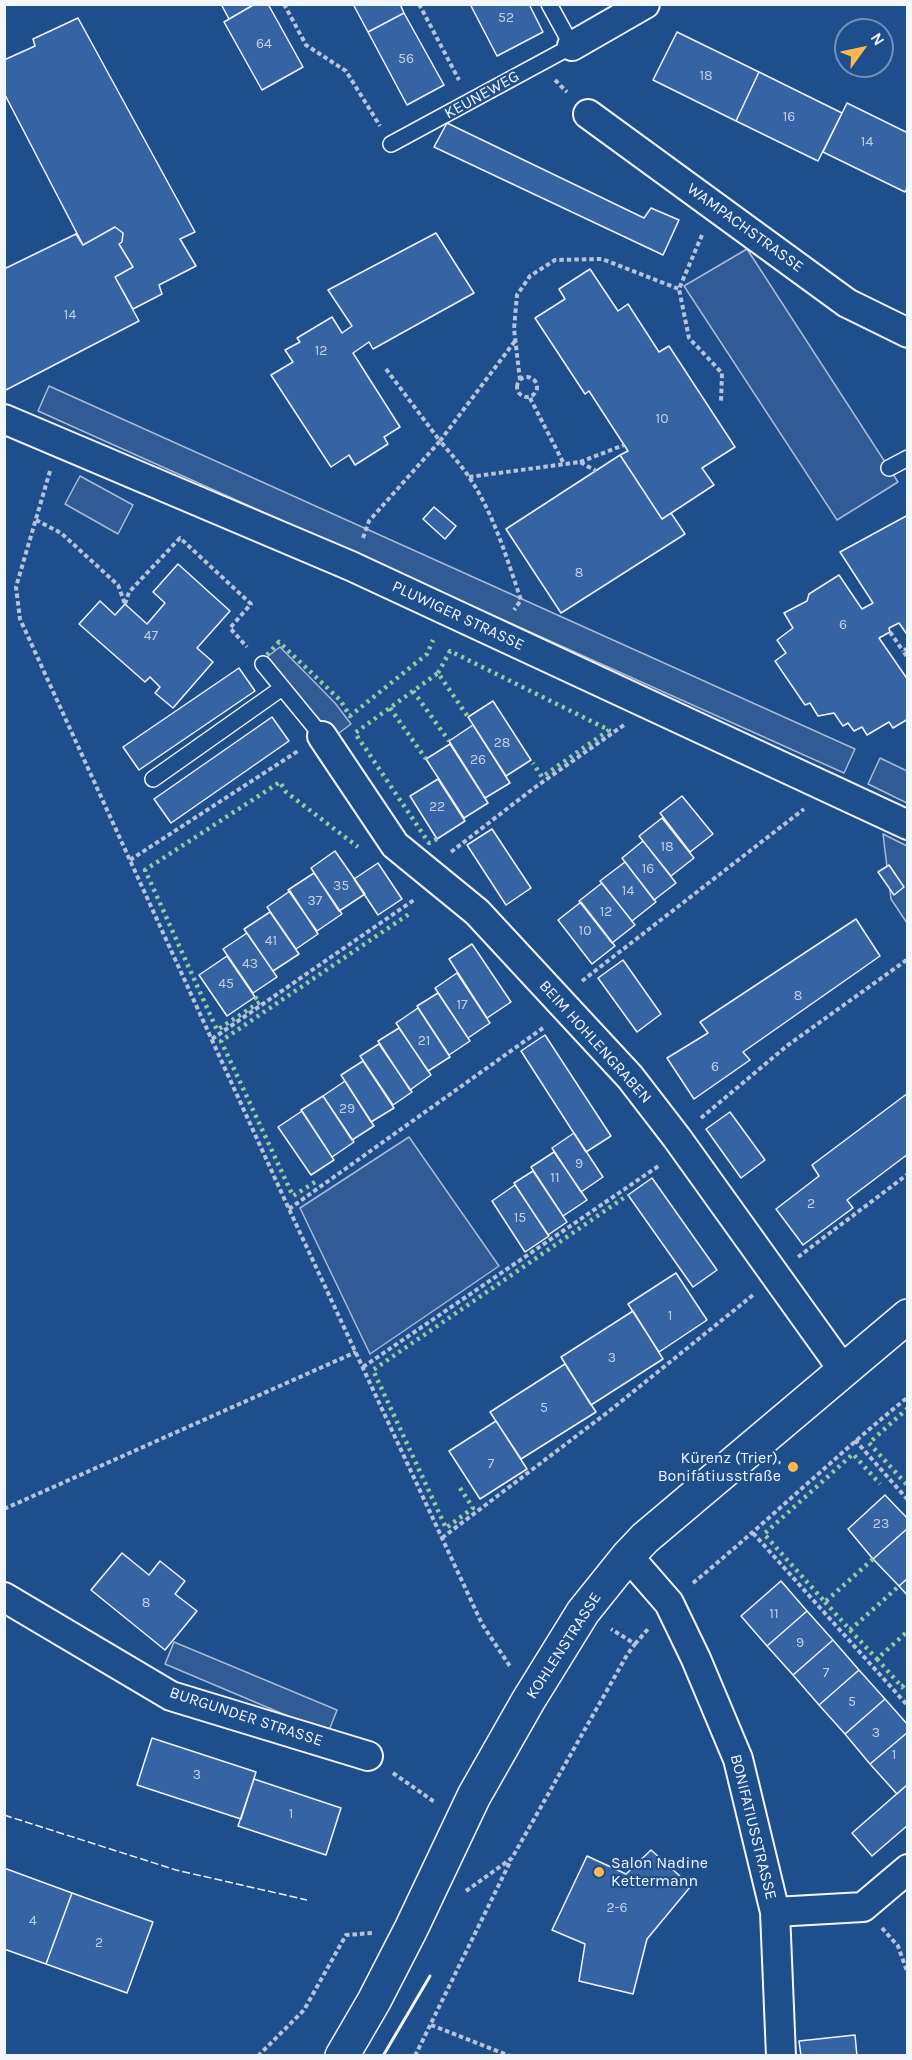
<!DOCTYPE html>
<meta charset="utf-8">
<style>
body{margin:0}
#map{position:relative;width:912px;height:2060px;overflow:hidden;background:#1f4e8c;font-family:Karla,sans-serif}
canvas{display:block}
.frame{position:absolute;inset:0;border:6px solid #f2f6ff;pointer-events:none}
.north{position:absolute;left:834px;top:18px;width:60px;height:60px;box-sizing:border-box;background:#1f4e8c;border:2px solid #7391ba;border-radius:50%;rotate:57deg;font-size:16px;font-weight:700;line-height:24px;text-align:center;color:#f2f6ff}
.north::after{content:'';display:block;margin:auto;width:21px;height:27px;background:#ffb74d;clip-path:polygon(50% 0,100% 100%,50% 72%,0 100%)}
</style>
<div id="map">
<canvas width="912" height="2060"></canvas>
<div class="frame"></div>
<div class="north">N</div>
</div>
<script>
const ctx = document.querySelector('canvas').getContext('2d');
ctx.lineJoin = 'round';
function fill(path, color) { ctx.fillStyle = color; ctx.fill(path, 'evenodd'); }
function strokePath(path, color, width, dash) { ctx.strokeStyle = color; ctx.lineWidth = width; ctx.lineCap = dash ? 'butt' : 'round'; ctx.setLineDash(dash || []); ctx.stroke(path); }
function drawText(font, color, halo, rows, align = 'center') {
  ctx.font = font + ' Karla,sans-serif'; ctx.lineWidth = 4.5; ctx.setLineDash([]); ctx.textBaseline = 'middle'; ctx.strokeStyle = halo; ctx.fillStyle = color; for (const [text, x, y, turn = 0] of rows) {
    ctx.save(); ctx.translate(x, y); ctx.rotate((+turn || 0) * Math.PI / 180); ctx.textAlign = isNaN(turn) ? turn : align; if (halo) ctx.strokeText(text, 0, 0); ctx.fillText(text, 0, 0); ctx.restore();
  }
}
const built = new Path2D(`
 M747,249L898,482L837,520L684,286Z
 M49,386L855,749L844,773L38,411Z
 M80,476L133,505L118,534L65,504Z
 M280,647L335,703L351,724L335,736L263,660Z
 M880,758L907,771V803L868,784Z
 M883,834L907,846V923L891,899Z
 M409,1137L499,1266L370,1354L300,1208Z
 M174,1642L337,1710L328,1733L165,1664Z`);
const building = new Path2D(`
 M221,4H255L229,19Z
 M255,4H268L303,67L262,90L224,22Z
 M353,4H400L404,13L368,32Z
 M470,4H529L543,32L497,56Z
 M404,13L444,85L407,105L368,32Z
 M78,18L195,232L180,239L196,266L159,285L162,294L133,309L115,277L133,267L119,244L122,242L123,233L115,227L83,245L4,93V60L35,46L33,39Z
 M677,32L759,72L736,121L653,80Z
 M759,72L842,113L818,161L736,121Z
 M847,103L908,133V186L905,192L823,152Z
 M447,123L644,218L651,208L679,220L663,255L434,147Z
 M115,227L123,233L122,242L119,244L133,267L115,277L139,321L4,391V269L76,234L83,245Z
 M436,233L474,293L373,349L369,342L353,353L400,427L384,437L388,444L355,465L349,455L331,467L271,375L293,362L285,350L300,342L297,338L332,317L342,333L352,326L328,290Z
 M590,269L618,311L628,304L659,352L669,346L735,447L702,468L714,485L662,519L620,455L628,451L589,391L585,394L535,318L565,299L559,289Z
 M620,455L662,519L671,513L685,534L561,613L506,529Z
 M434,507L456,526L445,539L423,519Z
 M908,515V633H906L899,623L889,628L890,632L879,638L908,680V719L893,728L889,722L867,735L862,727L854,731L848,723L843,726L834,713L818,716L810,703L805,705L775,661L786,653L777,640L793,628L784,613L807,601L809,594L839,575L862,609L873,603L840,552Z
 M178,564L230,611L197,648L213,662L173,708L155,693L160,687L150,677L145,682L79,624L100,601L115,615L125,604L147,624L165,603L153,592Z
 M239,668L255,691L139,770L123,747Z
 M493,701L531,760L506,776L468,717Z
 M272,717L289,741L171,823L154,799Z
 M473,725L510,783L485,798L449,741Z
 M450,744L488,803L464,818L426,759Z
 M438,779L465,821L437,839L410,796Z
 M682,796L713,834L690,852L660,813Z
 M662,818L694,858L671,876L639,836Z
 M492,829L531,888L506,905L467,845Z
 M643,841L676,883L654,900L622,858Z
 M335,851L365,894L339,911L311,868Z
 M625,862L656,902L632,921L600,881Z
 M378,863L402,899L378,915L354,879Z
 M889,865L904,887L894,895L878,872Z
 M314,873L342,914L317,931L288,890Z
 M602,883L635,925L612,943L579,901Z
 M290,891L318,934L296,949L267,907Z
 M581,902L615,946L592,964L558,920Z
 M270,912L299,954L273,971L244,929Z
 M856,919L880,956L743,1052L750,1060L694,1099L667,1058L708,1033L700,1022Z
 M247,933L277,977L253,993L223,949Z
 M472,944L511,1002L487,1018L449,959Z
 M227,956L255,997L227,1016L199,975Z
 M623,960L661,1014L637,1032L598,978Z
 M457,973L490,1023L468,1038L435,988Z
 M438,993L470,1041L449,1055L417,1006Z
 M418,1008L450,1057L428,1071L396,1023Z
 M399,1028L431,1075L410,1090L378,1041Z
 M545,1035L611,1136L586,1152L521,1051Z
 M379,1044L412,1092L393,1105L360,1056Z
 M363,1061L394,1108L371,1122L341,1075Z
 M345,1081L374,1126L352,1140L323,1096Z
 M908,1093V1154L847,1200L853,1208L803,1245L776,1209L819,1176L812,1165Z
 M323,1096L354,1142L332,1157L301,1110Z
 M302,1111L334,1160L311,1175L278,1127Z
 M730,1112L765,1160L741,1178L706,1129Z
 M574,1133L603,1177L581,1192L552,1148Z
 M554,1152L587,1200L563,1216L531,1167Z
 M533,1171L567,1222L548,1235L514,1183Z
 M652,1178L717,1270L693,1287L628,1195Z
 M515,1185L549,1236L525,1252L492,1201Z
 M676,1273L707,1320L659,1352L628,1304Z
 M633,1311L663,1359L591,1405L561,1357Z
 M565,1364L596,1412L521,1459L490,1412Z
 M496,1421L527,1469L480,1499L449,1451Z
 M885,1495L908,1519V1528L873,1559L848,1529Z
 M908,1528V1578L899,1586L873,1559Z
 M122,1553L149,1575L160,1561L185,1581L175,1594L197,1611L165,1650L91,1590Z
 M908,1578V1596L899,1586Z
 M781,1581L807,1611L767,1646L741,1616Z
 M807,1611L833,1640L793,1675L767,1646Z
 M833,1640L859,1670L819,1705L793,1675Z
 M859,1670L885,1699L845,1734L819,1705Z
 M885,1699L908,1725V1732L870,1764L845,1734Z
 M908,1732V1784L897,1794L870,1764Z
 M152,1738L256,1772L241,1819L137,1785Z
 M254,1779L341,1808L326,1855L238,1826Z
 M908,1784V1825L872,1856L852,1833Z
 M651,1850L691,1886L647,1939L633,1994L579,1981L585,1944L552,1930L587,1856L626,1874Z
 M4,1868L72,1893L46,1964L4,1949Z
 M72,1893L153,1922L127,1993L46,1964Z
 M855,2035L857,2056H801L799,2041Z`);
const path = new Path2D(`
 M284,4L306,45L346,71L380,126
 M419,4L459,80
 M555,80L567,92
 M702,235L679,289L689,338L722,373L721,403
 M386,369L440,441L515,341
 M517 387a10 10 0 1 1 20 0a10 10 0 1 1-20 0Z
 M520,380L514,329L517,295L530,276L555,260L602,259L679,289
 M530,398L564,464
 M580,462L624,445
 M50,471L16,587L20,619L289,1209L482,1624L511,1668
 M469,477L580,462L596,471
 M36,520L61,533L118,585L125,604
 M363,538L369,521L440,441C450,453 461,465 469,477C494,514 507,559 521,600L514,610
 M125,604L129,592L180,538L251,604L230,628L247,647
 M890,632L903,651
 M908,648L903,651L908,658
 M451,852L534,788L624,725
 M130,860L298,751
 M582,981L804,809
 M212,1039L414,900
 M701,1118L788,1045L908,959
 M289,1209L543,1028
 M798,1257L908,1174
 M363,1367L660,1165
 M855,1440L908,1500
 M4,1509L356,1352
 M753,1533L908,1706
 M442,1538L608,1412L753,1295
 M693,1583C766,1523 834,1457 908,1397
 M635,1644L648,1629
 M393,1773L436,1803
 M466,1891L512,1858L627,1655L635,1644L611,1629
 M882,1928L898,1946L908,1974
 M431,2025L510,2056
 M258,2056L304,2010L346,1935L372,1933
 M415,2056L511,1860`);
const service = new Path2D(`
 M391,144L572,46L549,4
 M889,468L908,458
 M263,664L322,736
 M153,779L282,688`);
const minor = new Path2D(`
 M572,46L645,4
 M588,114L847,303L908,333
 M4,419L351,566L908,825
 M322,736L395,845L477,912L630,1077L677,1138L844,1371
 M628,1556L669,1603L696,1659L738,1759L775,1912L781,2056
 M4,1597L171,1696L368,1756
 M775,1912L863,1907L908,1869`);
const secondary = new Path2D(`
 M342,2056L374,2001L411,1929L474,1796L528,1701L583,1612L628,1556L645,1538L908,1316`);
const hedge = new Path2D(`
 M267,655L279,642L340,700L350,716L427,654L433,640
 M438,673L450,651L609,730L542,777L533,763
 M413,691L449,741
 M390,708L426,759
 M437,839L429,843L355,733L438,673L468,717
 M255,997L260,1002L217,1030L145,870L280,782L286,792L358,847
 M315,1182L293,1196L221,1041L412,912
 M908,1408L869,1443L908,1486
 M460,1488L473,1508L446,1528L373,1370L628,1195
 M873,1559L825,1602L764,1534L853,1454L880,1484
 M825,1602L850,1630L899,1586
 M850,1630L877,1659L908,1631
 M877,1659L902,1687L908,1681`);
const fence = new Path2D(`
 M4,1815L176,1870L307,1900`);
const wall = new Path2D(`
 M383,2056L430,1976`);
const markers = [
 [793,1467,6,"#ffb74d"],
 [599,1872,6,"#ffb74d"]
];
const numberNames = [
 ["52",506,18],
 ["64",264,44],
 ["56",406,59],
 ["18",706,76],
 ["16",789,117],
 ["14",867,142],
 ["14",70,315],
 ["12",321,351],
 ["10",662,419],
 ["8",579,573],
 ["6",843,625],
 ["47",151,636],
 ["28",502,743],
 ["26",478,760],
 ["22",437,807],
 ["18",667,847],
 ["16",648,869],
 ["35",341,886],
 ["14",628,891],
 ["37",315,901],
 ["12",606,912],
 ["10",585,931],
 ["41",271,941],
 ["43",250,964],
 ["45",226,984],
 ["8",798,996],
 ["17",462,1005],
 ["21",424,1041],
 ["6",715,1067],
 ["29",347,1109],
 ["9",579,1164],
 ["11",555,1178],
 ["2",811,1204],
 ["15",520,1218],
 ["1",670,1316],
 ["3",612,1358],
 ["5",544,1408],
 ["7",491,1464],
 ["23",881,1524],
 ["8",146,1603],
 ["11",774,1614],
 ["9",800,1643],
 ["7",826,1673],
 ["5",852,1702],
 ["3",876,1733],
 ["1",894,1755],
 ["3",197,1775],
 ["1",291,1814],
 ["2-6",617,1908],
 ["4",33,1921],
 ["2",99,1943]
];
const streetNames = [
 ["KEUNEWEG",482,95,-29],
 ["WAMPACHSTRASSE",745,228,36],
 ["PLUWIGER STRASSE",458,616,25],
 ["BEIM HOHLENGRABEN",595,1042,48],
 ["KOHLENSTRASSE",564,1646,-57],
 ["BURGUNDER STRASSE",246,1717,18],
 ["BONIFATIUSSTRASSE",753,1827,76]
];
const poiNames = [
 ["Kürenz (Trier),",781,1458],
 ["Bonifatiusstraße",781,1476],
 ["Salon Nadine",611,1863,"left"],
 ["Kettermann",611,1881,"left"]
];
fill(built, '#305b95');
strokePath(built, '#a8bbd7', 1.5);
fill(building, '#3563a3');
strokePath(building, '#f2f6ff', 1.5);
strokePath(service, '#f2f6ff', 18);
strokePath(minor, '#f2f6ff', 32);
strokePath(secondary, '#f2f6ff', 36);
strokePath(path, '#b3c4dc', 4, [4.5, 3]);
strokePath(service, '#1f4e8c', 15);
strokePath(minor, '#1f4e8c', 28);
strokePath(secondary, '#1f4e8c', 33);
strokePath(hedge, '#97c8a6', 4.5, [3, 4.5]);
strokePath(fence, '#f2f6ff', 1.5, [8, 3]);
strokePath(wall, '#f2f6ff', 3);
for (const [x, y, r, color] of markers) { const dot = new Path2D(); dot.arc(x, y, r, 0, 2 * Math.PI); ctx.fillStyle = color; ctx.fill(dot); strokePath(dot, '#1f4e8c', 2); }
drawText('14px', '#c3d1e8', null, numberNames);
drawText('16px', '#f2f6ff', '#1f4e8c', streetNames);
drawText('16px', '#f2f6ff', '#1f4e8c', poiNames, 'right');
</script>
